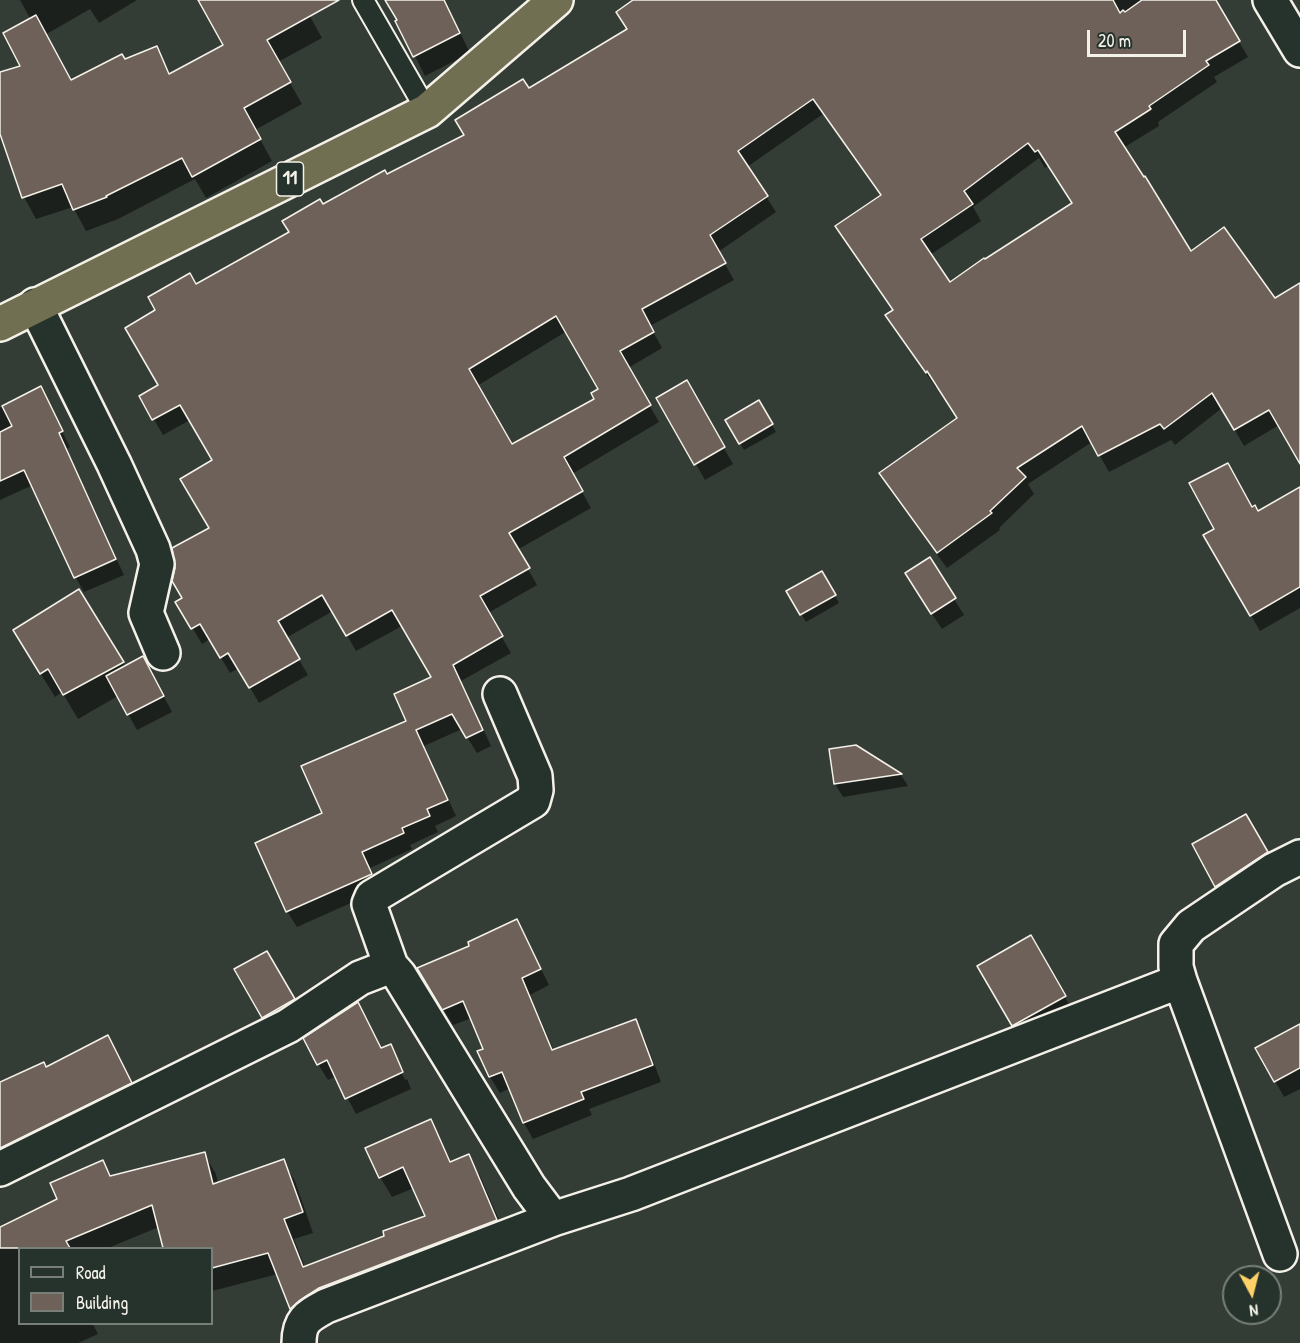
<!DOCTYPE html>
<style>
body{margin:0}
#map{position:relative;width:1300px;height:1343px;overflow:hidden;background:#343c36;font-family:"Patrick Hand",sans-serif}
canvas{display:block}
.legend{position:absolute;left:18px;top:1247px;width:195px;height:78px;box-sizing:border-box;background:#26332d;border:2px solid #787f78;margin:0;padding:8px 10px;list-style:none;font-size:18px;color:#f4f1e8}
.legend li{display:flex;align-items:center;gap:12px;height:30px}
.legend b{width:30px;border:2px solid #787f78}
.north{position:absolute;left:1222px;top:1265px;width:60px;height:60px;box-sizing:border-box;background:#26332d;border:2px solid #787f78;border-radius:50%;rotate:173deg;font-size:16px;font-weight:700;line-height:24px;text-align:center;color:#f4f1e8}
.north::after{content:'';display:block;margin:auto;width:21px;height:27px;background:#ffd166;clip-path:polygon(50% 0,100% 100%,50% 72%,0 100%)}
.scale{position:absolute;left:1087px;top:30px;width:99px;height:27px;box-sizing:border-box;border:3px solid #f4f1e8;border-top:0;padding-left:8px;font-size:18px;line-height:21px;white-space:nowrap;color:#f4f1e8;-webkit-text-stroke:4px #26332d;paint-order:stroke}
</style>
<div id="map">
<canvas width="1300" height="1343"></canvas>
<ul class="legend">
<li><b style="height:8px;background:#26332d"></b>Road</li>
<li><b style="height:16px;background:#6d6159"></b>Building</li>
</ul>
<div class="north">N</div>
<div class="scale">20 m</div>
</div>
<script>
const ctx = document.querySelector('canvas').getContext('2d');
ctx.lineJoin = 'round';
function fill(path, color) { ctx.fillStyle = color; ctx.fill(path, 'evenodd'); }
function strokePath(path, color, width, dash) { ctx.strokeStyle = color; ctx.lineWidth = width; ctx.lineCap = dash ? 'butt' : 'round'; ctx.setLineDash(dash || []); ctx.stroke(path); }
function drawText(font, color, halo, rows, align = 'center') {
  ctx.font = font + ' "Patrick Hand",sans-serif'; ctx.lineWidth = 4.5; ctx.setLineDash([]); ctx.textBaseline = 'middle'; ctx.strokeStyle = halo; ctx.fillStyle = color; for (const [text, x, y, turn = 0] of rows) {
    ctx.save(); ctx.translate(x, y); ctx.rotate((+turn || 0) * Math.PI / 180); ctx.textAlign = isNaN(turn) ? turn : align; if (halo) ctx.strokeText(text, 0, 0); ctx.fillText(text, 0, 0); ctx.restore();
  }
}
const shadow = new Path2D(`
 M20,0H137L99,23L90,9L45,35L71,81L156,48L171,75L225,46L199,0H301L322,38L278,62L302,104L255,130L272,161L206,198L195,179L118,219L86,231L73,207L36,219L24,197L0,129V74L22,67L31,20Z
 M387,0H444L470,53L425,76Z
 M636,0H1214L1248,57L1214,77L1217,82L1158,122L1159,126L1123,148L1191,253L1274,300L1300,285V461L1279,425L1244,446L1222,408L1175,445L1171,440L1109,472L1092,442L1028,484L1034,494L999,528L1000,530L947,568L890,490L881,474L958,419L938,387L936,388L887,316L894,311L882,196L823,114L747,167L776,212L718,252L734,280L650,326L662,348L628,368L659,422L572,474L591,508L517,550L537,585L488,613L511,653L461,681L491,746L477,753L462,729L424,746L456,816L435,826L438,832L410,845L412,849L370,868L380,890L297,927L287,911L324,814L408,722L433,678L402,626L356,651L333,611L286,638L308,675L259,703L239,668L230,673L210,639L202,644L177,602L184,599L211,528L214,461L190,420L163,435L141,397L160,386L196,286L290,232L322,206L465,136L529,90L628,30ZM1039,158L1045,168L1049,165L1074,204L950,284L930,255L981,221L973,207ZM567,331L600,390L596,399L512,446L477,386Z
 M686,382L733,464L705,480L658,398Z
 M40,388L70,447L67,449L116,557L75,576L33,485L0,500V408Z
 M759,402L776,432L744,450L727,420Z
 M1300,488V608L1260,631L1205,536L1252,509L1258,513Z
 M929,559L964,615L942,629L916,590Z
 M117,560L124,575L84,592L76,578Z
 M822,573L839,603L806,622L788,592Z
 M79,591L126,667L152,674L172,712L137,730L118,696L78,719L62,692L55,697L29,655Z
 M856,746L901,775L908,786L843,797L835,784L830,750Z
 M1246,816L1276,869L1226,902L1194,845Z
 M517,921L549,985L530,995L554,1051L635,1021L644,1037L661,1082L589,1109L592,1115L533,1139L524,1123L510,1088L500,1093L490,1077L479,1052L485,1049L472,1018L453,1025L428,984L471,946Z
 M1031,937L1074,1013L1022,1042L979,967Z
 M267,953L303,1016L273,1033L236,970Z
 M357,1004L382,1050L390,1046L398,1061H396L405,1080L407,1079L411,1089L356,1114L336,1076L328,1080L318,1064Z
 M1300,1025V1089L1284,1097L1275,1081Z
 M117,1054L140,1100L0,1170V1084L46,1069Z
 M430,1120L452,1163L468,1156L480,1176L508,1241L303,1328L291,1309L278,1274L212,1291V1248H165L159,1227L108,1248H20V1324H93L98,1334L78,1343H0V1232L59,1200L103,1162L111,1177L204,1154L216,1174L218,1184L283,1161L295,1181L313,1233L294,1239L305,1267L386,1237L427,1217L414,1188L392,1197L380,1177Z`);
const building = new Path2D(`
 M198,0H339L267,40L291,82L244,108L261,139L192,177L182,158L106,196L107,197L73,210L62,184L22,198L0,134V72L20,66L3,33L36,15L71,80L122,54L125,59L157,46L169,74L223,45Z
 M385,0H444L460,33L413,57L395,21L397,20Z
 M633,0H1113L1120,13L1123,10L1125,12L1142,0H1216L1240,41L1206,61L1209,65L1149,106L1151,109L1115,132L1144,177L1145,176L1191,251L1224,227L1275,298L1300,283V464L1269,410L1234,430L1212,393L1164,429L1160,424L1098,456L1082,426L1017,468L1026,477L990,511L992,513L937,553L879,473L957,418L927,371L926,373L885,315L893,310L835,226L881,195L813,99L738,151L768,196L710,235L726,263L642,309L654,332L620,351L651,405L564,457L583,491L509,533L530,568L480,596L503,636L453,665L483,730L466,738L452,714L416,730L448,800L427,809L430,816L402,828L404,833L362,852L372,874L286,912L255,843L322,813L301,766L406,721L394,694L431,677L392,610L346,636L322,595L278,621L300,659L249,688L228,653L220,658L200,624L191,629L175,602L182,598L172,581L175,568L172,548L209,528L180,479L212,460L180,405L152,420L139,396L158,385L125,328L155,310L148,297L190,273L196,284L289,232L282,221L320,199L323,204L385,170L387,174L464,135L455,120L523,79L529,88L627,29L616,12ZM1028,143L1035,152L1038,150L1072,203L985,259L984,258L950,282L921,239L973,204L964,191ZM556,316L598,389L591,393L594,399L512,444L469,369Z
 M687,380L725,447L694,465L656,398Z
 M41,386L63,431L59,433L116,559L74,578L24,470L0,481V432L12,426L2,406Z
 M759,400L773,424L739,444L725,420Z
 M1228,463L1252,507L1255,505L1258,511L1300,487V587L1250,616L1203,535L1214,529L1189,483Z
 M930,557L956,598L931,614L905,573Z
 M822,571L836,595L800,615L786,591Z
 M79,589L124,662L63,695L48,669L40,674L13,630Z
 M143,656L164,696L127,715L106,676Z
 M856,745L902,774L834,784L829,749Z
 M1246,814L1268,852L1215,887L1192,844Z
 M517,919L541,969L522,978L552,1050L636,1019L653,1065L581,1092L584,1099L523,1123L502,1072L489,1077L477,1051L483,1049L463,1001L442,1010L417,968L469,946L468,942Z
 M1031,935L1066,996L1012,1026L977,966Z
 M267,951L295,999L262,1018L234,969Z
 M358,1002L381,1048L391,1044L403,1072L345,1099L327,1060L317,1065L303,1038Z
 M1300,1024V1068L1274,1082L1255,1048Z
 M108,1035L132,1083L0,1148V1082L44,1062L46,1067Z
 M431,1119L450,1162L469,1154L497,1220L319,1288L299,1301L290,1309L268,1253L212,1268V1248H163L152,1205L66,1241L70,1248H0V1227L57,1199L50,1183L103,1160L110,1176L205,1152L213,1184L284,1159L303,1212L284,1219L303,1267L384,1236L383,1231L425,1216L403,1167L379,1178L365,1148Z`);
const lane = new Path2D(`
 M363,0L427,111`);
const street = new Path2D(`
 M1270,0L1300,50
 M35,305L114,464L153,549L157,564L146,613L163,653
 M391,966L369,904L372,897L533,801L536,790L535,776L500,694
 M0,1169L288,1026L360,978L391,966L399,975L529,1187L553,1219L631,1194L1180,981
 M1280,1254L1180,981L1176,967V944L1191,926L1274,870L1300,857
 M299,1343C299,1320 308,1316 326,1306L553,1219`);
const highway = new Path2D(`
 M0,324L427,111L556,0`);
const shields = [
 [290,179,27]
];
const shieldNames = [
 ["11",290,179]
];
fill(shadow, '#0007');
fill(building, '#6d6159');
strokePath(building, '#f4f1e8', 1.5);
strokePath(lane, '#f4f1e8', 24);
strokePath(street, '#f4f1e8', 38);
strokePath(highway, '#f4f1e8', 38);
strokePath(lane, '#26332d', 20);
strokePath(street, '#26332d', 33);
strokePath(highway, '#716f52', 33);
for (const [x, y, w] of shields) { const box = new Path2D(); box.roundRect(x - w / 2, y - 17, w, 34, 4.5); ctx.fillStyle = '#26332d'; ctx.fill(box); strokePath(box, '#f4f1e8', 1.5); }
drawText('bold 20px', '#f4f1e8', null, shieldNames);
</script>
